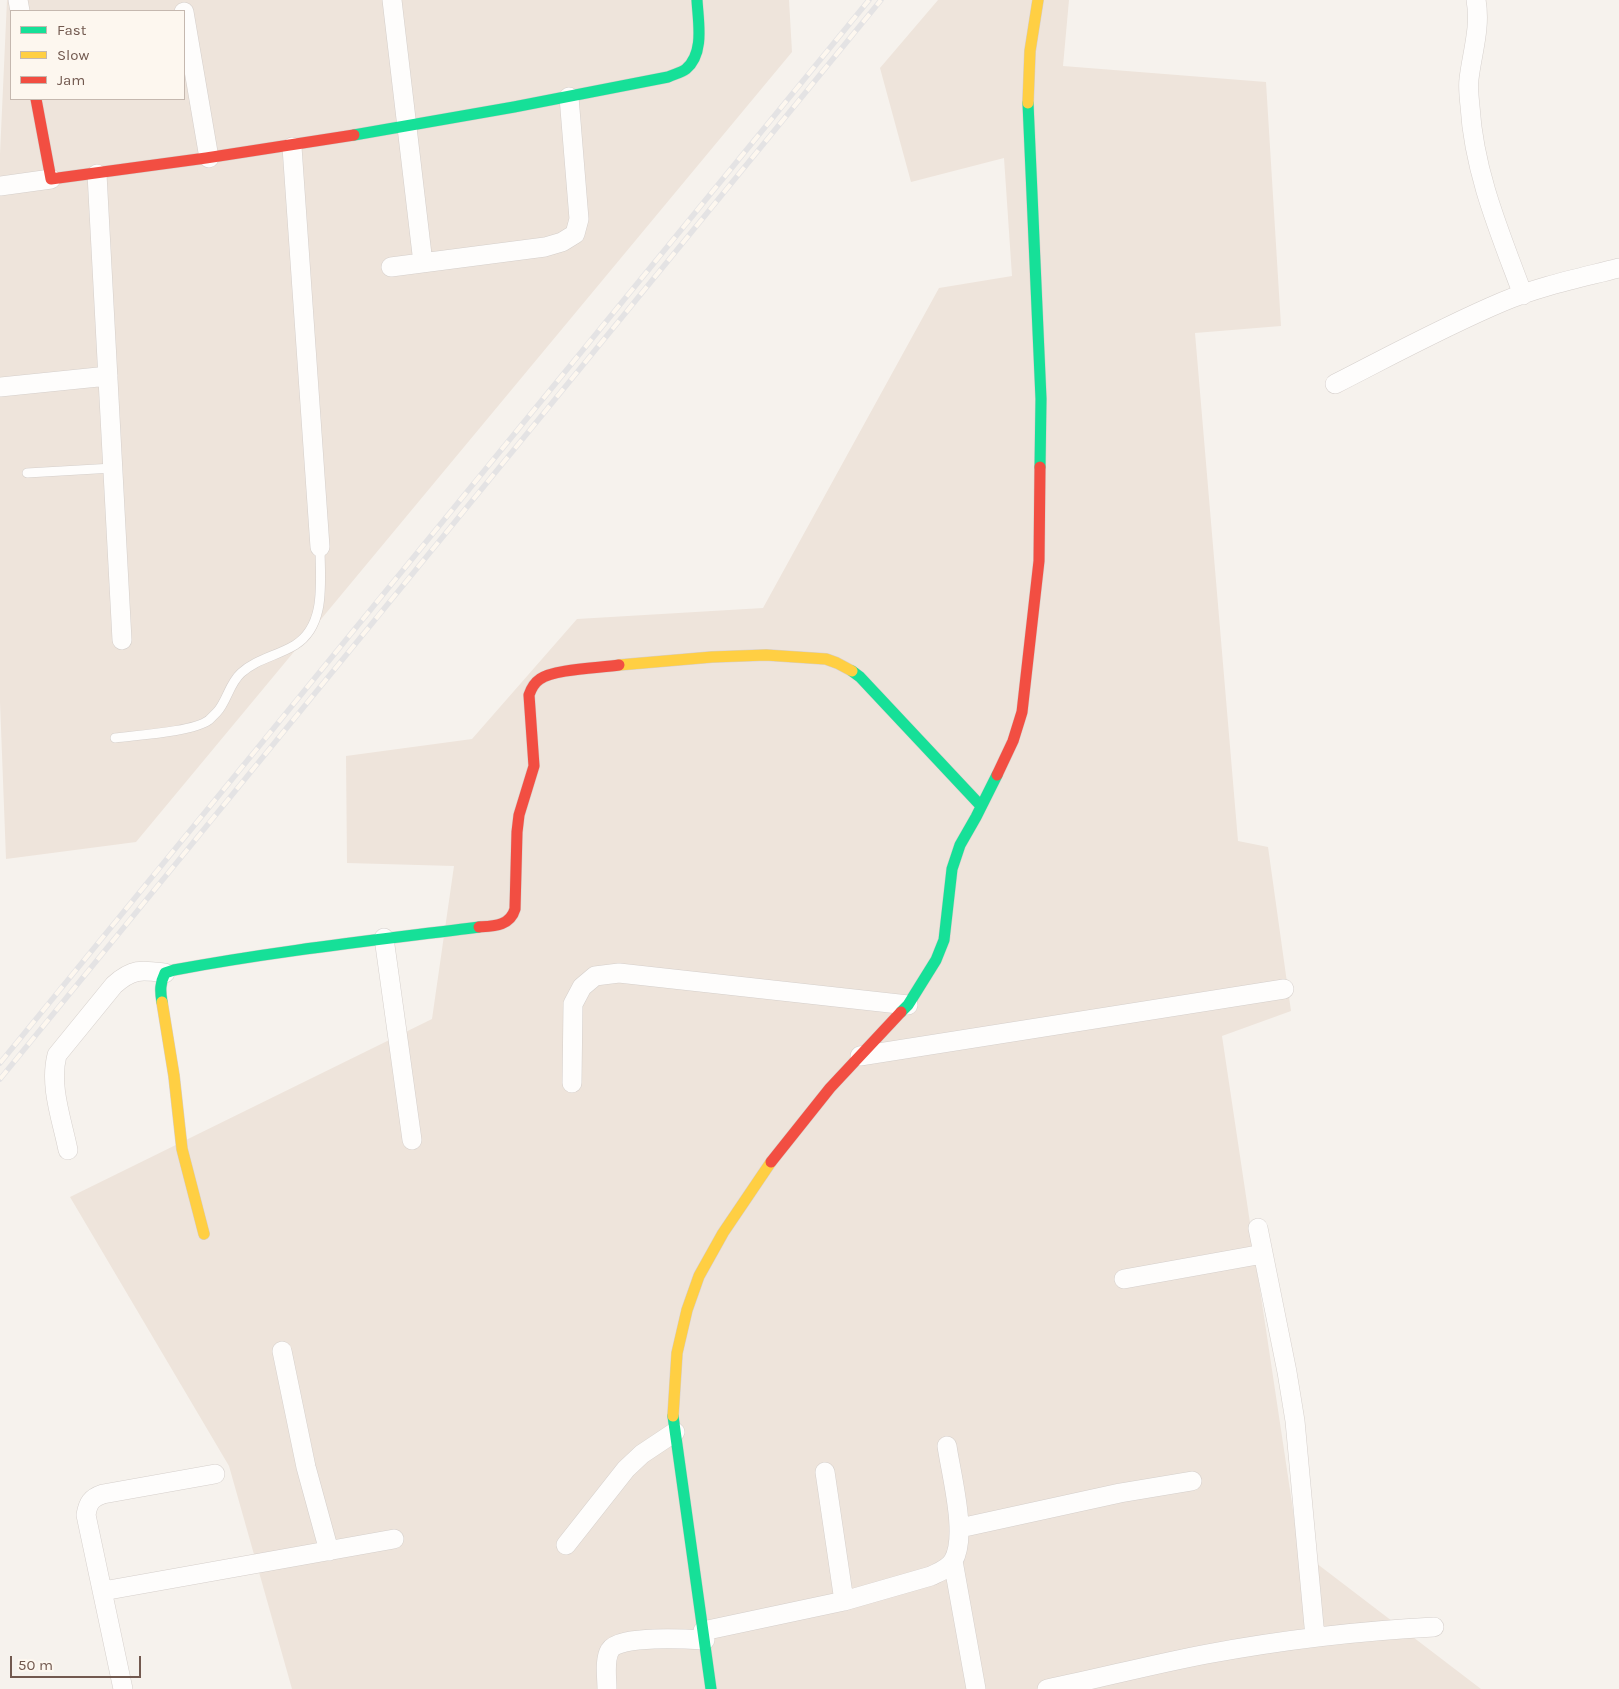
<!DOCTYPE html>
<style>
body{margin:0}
#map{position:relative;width:1619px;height:1689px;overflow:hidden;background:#f6f2ed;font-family:Karla,sans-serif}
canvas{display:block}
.legend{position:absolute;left:10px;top:10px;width:175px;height:90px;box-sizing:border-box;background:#fdf7ef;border:1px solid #c5b8af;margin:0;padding:6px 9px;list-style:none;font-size:15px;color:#72594f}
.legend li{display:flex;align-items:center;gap:10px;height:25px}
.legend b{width:25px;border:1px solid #c5b8af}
.scale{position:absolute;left:10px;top:1656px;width:131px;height:22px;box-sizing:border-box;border:2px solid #72594f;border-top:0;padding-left:6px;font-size:15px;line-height:18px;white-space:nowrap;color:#72594f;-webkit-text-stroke:4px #fdf7ef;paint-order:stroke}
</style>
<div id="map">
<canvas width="1619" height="1689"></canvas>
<ul class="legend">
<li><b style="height:6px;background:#16e098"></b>Fast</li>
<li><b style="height:6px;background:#ffcf43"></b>Slow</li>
<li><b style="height:6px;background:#f24e42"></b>Jam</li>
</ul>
<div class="scale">50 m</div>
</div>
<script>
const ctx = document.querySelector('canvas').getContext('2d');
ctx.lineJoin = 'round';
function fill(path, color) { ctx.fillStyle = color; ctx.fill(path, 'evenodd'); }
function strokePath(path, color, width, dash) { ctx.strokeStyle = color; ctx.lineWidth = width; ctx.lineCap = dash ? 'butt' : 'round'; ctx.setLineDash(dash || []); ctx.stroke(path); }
const residential = new Path2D(`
 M7,0H789L792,52L136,842L6,859L0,702V154ZM11,11H184V99H11Z
 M938,0H1069L1063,66L1266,82L1281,326L1195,333L1238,841L1268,847L1291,1011L1222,1036L1299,1550L1481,1689H292L229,1466L70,1197L432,1019L454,866L347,863L346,756L472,739L577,619L763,608L939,288L1012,276L1004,158L911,182L880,68Z`);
const lane = new Path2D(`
 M27,473L113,468
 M115,738C137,735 193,732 209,720C211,718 214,715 217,712C227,701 229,684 241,673C256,659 277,656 295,645C327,625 320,580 320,547`);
const street = new Path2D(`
 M18,0L20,11
 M392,0L423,263
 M1476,0C1481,27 1472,53 1469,79C1468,87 1469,97 1470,106C1474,173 1500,233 1523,295
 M184,12L209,158
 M292,147L320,547
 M97,174L122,640
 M0,186L51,179
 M391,267L545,247L562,242L575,234L579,219L569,97
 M1335,384C1390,356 1445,326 1502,302C1540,286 1580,278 1619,268
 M0,387L108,376
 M384,938L412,1140
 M860,1056L1284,989
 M572,1083L573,1004L582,987L595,976L619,973L908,1005
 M68,1150C62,1120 49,1086 57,1055L114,985C133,968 142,970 165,973
 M1258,1228L1287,1372L1295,1421L1315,1637
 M1124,1279L1263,1254
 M282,1351L306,1467L329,1551
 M825,1472L844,1601
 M960,1528L1120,1493L1192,1481
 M566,1545L626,1469L642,1454L675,1432
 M953,1561L976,1689
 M103,1591L394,1539
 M703,1631L844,1601L931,1576C939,1572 948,1569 953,1561C968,1537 951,1474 947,1446
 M123,1689L86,1515C88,1503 91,1498 103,1494L215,1474
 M607,1689C607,1678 604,1660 610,1650C618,1635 688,1639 705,1640
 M1047,1689C1101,1678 1154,1664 1207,1654C1282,1640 1358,1631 1434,1627`);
const fast = new Path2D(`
 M1028,103L1041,399L1040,467
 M354,135L514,107L668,77C674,74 681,73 686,69C705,53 698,21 697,0
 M852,671L860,677L981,806
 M162,1002C160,991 160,983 165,973L174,970C275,951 377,940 479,927
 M901,1012L908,1005L936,960L944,940L952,869L960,845L976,817L997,775
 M673,1416L711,1689`);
const slow = new Path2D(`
 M1028,103L1030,51L1038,0
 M619,665L712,657L766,655L826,659L837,663L852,671
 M162,1002L174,1076L182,1149L204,1234
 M673,1416L677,1353L687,1310L699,1276L723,1233L771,1162`);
const jam = new Path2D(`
 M36,99L51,179L206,158L354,135
 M997,775L1013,741L1022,712L1039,561L1040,467
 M479,927C494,926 510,926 515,909L517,832L519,815L534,766L529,695C531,689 534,683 540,679C554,669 600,668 619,665
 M771,1162L830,1088L901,1012`);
const rail = new Path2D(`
 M0,1063L869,0
 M0,1079L881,0`);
fill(residential, '#eee4db');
strokePath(lane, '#d5cfcb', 10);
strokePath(street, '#d5cfcb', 20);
strokePath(fast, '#d6ceca', 12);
strokePath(slow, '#d6ceca', 12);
strokePath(jam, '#d6ceca', 12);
strokePath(lane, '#fefdfc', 9);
strokePath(street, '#fefdfc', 19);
strokePath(fast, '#16e098', 11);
strokePath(slow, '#ffcf43', 11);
strokePath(jam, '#f24e42', 11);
strokePath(rail, '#e4e3e4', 5.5);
strokePath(rail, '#fdf7ef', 4, [11]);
</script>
